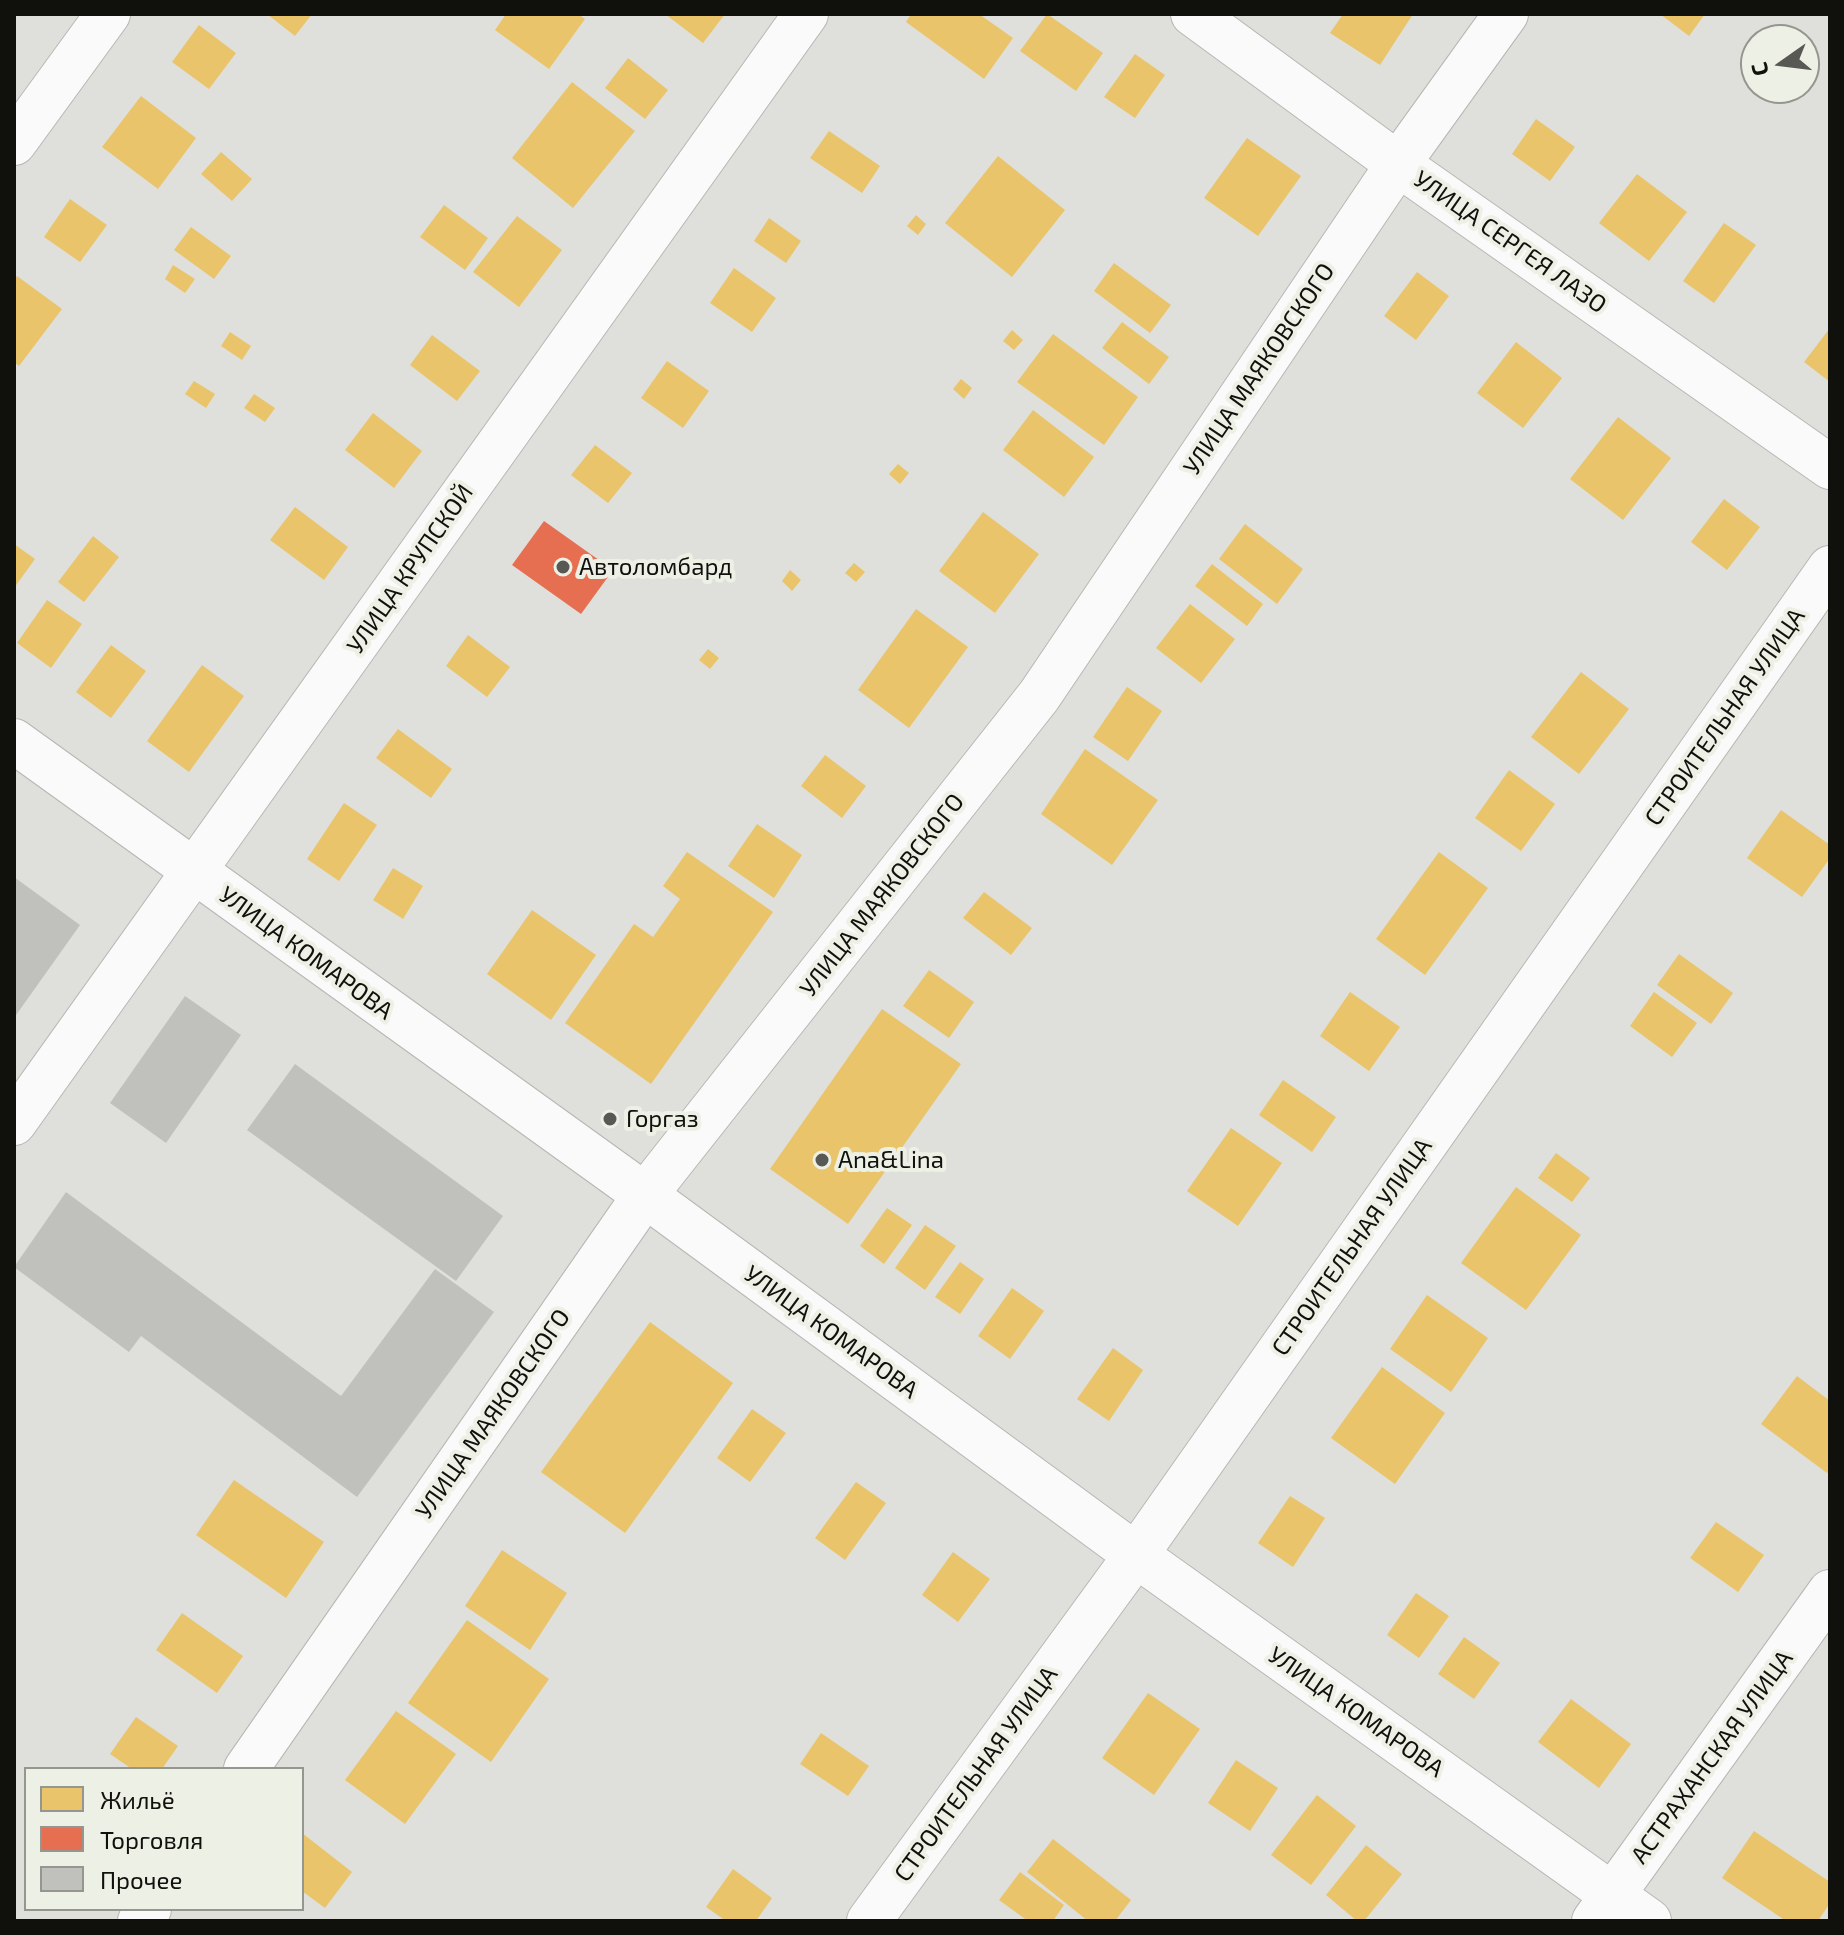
<!DOCTYPE html>
<meta charset="utf-8">
<style>
body{margin:0}
#map{position:relative;width:1844px;height:1935px;overflow:hidden;background:#dfe0db;font-family:"Exo 2",sans-serif}
canvas{display:block}
.frame{position:absolute;inset:0;border:16px solid #10100d;pointer-events:none}
.legend{position:absolute;left:24px;top:1767px;width:280px;height:144px;box-sizing:border-box;background:#edf0e5;border:2px solid #95968f;margin:0;padding:10px 14px;list-style:none;font-size:24px;color:#10100d}
.legend li{display:flex;align-items:center;gap:16px;height:40px}
.legend b{width:40px;border:2px solid #95968f}
.north{position:absolute;left:1740px;top:24px;width:80px;height:80px;box-sizing:border-box;background:#edf0e5;border:2px solid #95968f;border-radius:50%;rotate:256deg;font-size:22px;font-weight:700;line-height:32px;text-align:center;color:#10100d}
.north::after{content:'';display:block;margin:auto;width:28px;height:36px;background:#585955;clip-path:polygon(50% 0,100% 100%,50% 72%,0 100%)}
</style>
<div id="map">
<canvas width="1844" height="1935"></canvas>
<div class="frame"></div>
<ul class="legend">
<li><b style="height:22px;background:#e9c46a"></b>Жильё</li>
<li><b style="height:22px;background:#e76f51"></b>Торговля</li>
<li><b style="height:22px;background:#c0c1bd"></b>Прочее</li>
</ul>
<div class="north">С</div>
</div>
<script>
const ctx = document.querySelector('canvas').getContext('2d');
ctx.lineJoin = 'round';
function fill(path, color) { ctx.fillStyle = color; ctx.fill(path, 'evenodd'); }
function strokePath(path, color, width, dash) { ctx.strokeStyle = color; ctx.lineWidth = width; ctx.lineCap = dash ? 'butt' : 'round'; ctx.setLineDash(dash || []); ctx.stroke(path); }
function drawText(font, color, halo, rows, align = 'center') {
  ctx.font = font + ' "Exo 2",sans-serif'; ctx.lineWidth = 8; ctx.setLineDash([]); ctx.textBaseline = 'middle'; ctx.strokeStyle = halo; ctx.fillStyle = color; for (const [text, x, y, turn = 0] of rows) {
    ctx.save(); ctx.translate(x, y); ctx.rotate((+turn || 0) * Math.PI / 180); ctx.textAlign = isNaN(turn) ? turn : align; if (halo) ctx.strokeText(text, 0, 0); ctx.fillText(text, 0, 0); ctx.restore();
  }
}
const homes = new Path2D(`
 M267,14H312L295,36Z
 M506,14H578L585,19L549,69L495,30Z
 M665,14H725L703,43Z
 M911,14H979L1013,38L984,79L906,22Z
 M1047,14L1103,53L1076,91L1020,51Z
 M1343,14H1413L1380,65L1330,33Z
 M1660,14H1705L1689,36Z
 M199,25L236,53L209,89L172,62Z
 M1135,54L1165,75L1135,118L1104,97Z
 M628,58L668,90L645,119L605,88Z
 M572,82L635,131L573,208L512,158Z
 M141,96L196,138L158,189L102,147Z
 M1536,119L1575,147L1550,181L1512,154Z
 M829,131L880,166L862,193L810,158Z
 M1247,138L1301,176L1258,236L1204,198Z
 M221,152L252,179L232,201L201,174Z
 M998,156L1065,210L1012,277L945,223Z
 M1637,174L1687,212L1649,261L1599,223Z
 M70,199L107,225L80,262L44,237Z
 M444,205L488,238L465,270L420,237Z
 M916,215L926,224L918,235L907,226Z
 M517,216L562,250L519,307L473,272Z
 M769,218L801,241L786,263L754,241Z
 M1724,223L1756,245L1714,303L1683,281Z
 M191,227L231,256L214,279L174,250Z
 M1114,263L1171,305L1150,333L1094,291Z
 M173,265L195,279L185,293L165,279Z
 M734,268L776,298L752,332L710,303Z
 M1417,272L1449,296L1416,340L1384,316Z
 M17,276L62,309L19,366L14,362V280Z
 M1122,322L1169,357L1149,384L1102,348Z
 M1830,328V382L1804,362Z
 M1012,330L1023,340L1014,350L1003,341Z
 M230,332L251,346L242,360L221,346Z
 M1053,334L1138,397L1104,445L1017,382Z
 M432,335L480,371L457,401L410,365Z
 M1516,342L1562,378L1523,428L1477,393Z
 M667,361L709,391L683,428L641,398Z
 M961,379L972,388L964,399L953,389Z
 M194,381L215,394L206,408L185,394Z
 M254,394L275,408L265,422L244,408Z
 M1033,410L1094,457L1064,497L1003,450Z
 M373,413L422,451L394,488L345,450Z
 M1618,417L1671,458L1623,520L1570,479Z
 M595,445L632,473L608,503L571,475Z
 M898,464L909,473L900,484L889,474Z
 M1724,499L1760,527L1727,570L1691,542Z
 M295,507L348,547L324,580L270,540Z
 M983,512L1039,554L995,613L939,571Z
 M1245,524L1303,569L1277,604L1219,559Z
 M93,536L119,557L84,602L58,582Z
 M14,544L35,559L14,588Z
 M854,563L865,572L856,582L845,573Z
 M1212,564L1263,604L1247,626L1195,586Z
 M790,570L801,580L792,591L782,581Z
 M47,600L82,624L51,668L17,643Z
 M1190,604L1235,639L1201,683L1156,648Z
 M916,609L968,647L909,728L858,690Z
 M468,635L510,667L487,697L446,666Z
 M111,645L146,671L111,718L76,692Z
 M708,649L719,658L710,669L699,660Z
 M202,665L244,696L189,772L147,741Z
 M1581,672L1629,709L1579,774L1531,737Z
 M1127,687L1162,711L1128,761L1093,737Z
 M398,729L452,769L431,798L376,758Z
 M1085,749L1158,800L1112,865L1041,814Z
 M825,755L866,786L842,818L801,786Z
 M1509,770L1555,804L1521,851L1475,818Z
 M344,803L377,825L339,881L307,859Z
 M1781,810L1830,845V858L1802,897L1747,858Z
 M757,824L802,855L774,898L728,866Z
 M687,852L773,912L651,1084L565,1023L634,924L653,937L680,899L663,886Z
 M1439,852L1488,888L1425,975L1376,939Z
 M393,868L423,886L403,919L373,900Z
 M984,892L1032,928L1011,955L963,918Z
 M532,910L596,955L551,1020L487,974Z
 M1679,954L1733,993L1711,1024L1657,985Z
 M929,970L974,1002L949,1038L903,1006Z
 M1350,992L1400,1027L1369,1071L1320,1036Z
 M1654,992L1697,1023L1672,1057L1630,1026Z
 M882,1009L961,1064L848,1224L770,1169Z
 M1283,1080L1336,1117L1312,1152L1259,1115Z
 M1231,1128L1282,1163L1238,1226L1187,1191Z
 M1556,1153L1590,1178L1572,1202L1538,1178Z
 M1516,1187L1581,1235L1526,1310L1461,1263Z
 M887,1208L912,1225L884,1264L860,1246Z
 M925,1225L956,1246L925,1290L895,1268Z
 M960,1262L984,1279L960,1314L935,1297Z
 M1012,1288L1044,1311L1010,1359L978,1336Z
 M1427,1295L1488,1338L1451,1392L1390,1349Z
 M650,1322L733,1383L625,1533L541,1472Z
 M1113,1348L1143,1370L1109,1421L1077,1399Z
 M1382,1367L1445,1413L1395,1484L1331,1438Z
 M1797,1376L1830,1401V1469L1827,1473L1761,1424Z
 M752,1409L786,1433L750,1482L717,1458Z
 M234,1480L324,1542L286,1598L196,1535Z
 M856,1482L886,1503L845,1560L815,1538Z
 M1290,1496L1325,1518L1293,1567L1258,1543Z
 M1716,1522L1764,1555L1738,1592L1690,1558Z
 M502,1550L567,1593L530,1650L465,1606Z
 M953,1552L990,1579L958,1622L922,1595Z
 M1416,1593L1449,1616L1419,1658L1387,1635Z
 M182,1613L243,1656L217,1693L156,1650Z
 M467,1620L549,1679L491,1762L408,1703Z
 M1464,1637L1500,1663L1474,1699L1438,1674Z
 M1148,1693L1200,1729L1154,1795L1102,1758Z
 M1571,1699L1631,1744L1599,1788L1538,1742Z
 M396,1711L456,1754L405,1824L345,1780Z
 M136,1717L178,1746L162,1769H132L110,1754Z
 M821,1733L869,1766L848,1796L800,1764Z
 M1236,1760L1278,1788L1250,1831L1208,1803Z
 M1317,1795L1356,1826L1311,1885L1271,1855Z
 M1754,1831L1830,1882V1903L1818,1921H1786L1722,1878Z
 M302,1833L352,1872L325,1908L302,1891Z
 M1053,1839L1131,1900L1115,1921H1088L1027,1872Z
 M1366,1845L1402,1874L1364,1921H1357L1326,1895Z
 M733,1869L772,1898L756,1921H726L706,1907Z
 M1020,1872L1064,1905L1053,1921H1028L999,1900Z`);
const shops = new Path2D(`
 M544,521L613,570L581,614L512,565Z`);
const building = new Path2D(`
 M14,877L80,925L14,1018Z
 M185,996L241,1035L166,1143L110,1103Z
 M295,1064L503,1216L456,1281L247,1130Z
 M66,1192L341,1396L435,1269L494,1312L357,1497L141,1336L129,1352L14,1267Z`);
const street = new Path2D(`
 M1193,14L1398,164L1830,467
 M14,143L108,14
 M14,1123L806,14
 M246,1769L645,1195L1039,696L1398,164L1506,14
 M140,1921L149,1909
 M1594,1921L1830,1592`);
const secondary = new Path2D(`
 M14,741L645,1195L1136,1555L1649,1921
 M869,1921L1136,1555L1830,568`);
const markers = [
 [563,567,8,"#585955"],
 [610,1119,8,"#585955"],
 [822,1160,8,"#585955"]
];
const streetNames = [
 ["УЛИЦА СЕРГЕЯ ЛАЗО",1510,242,35],
 ["УЛИЦА МАЯКОВСКОГО",1259,369,-56],
 ["УЛИЦА КРУПСКОЙ",410,569,-55],
 ["СТРОИТЕЛЬНАЯ УЛИЦА",1725,717,-55],
 ["УЛИЦА МАЯКОВСКОГО",882,895,-52],
 ["УЛИЦА КОМАРОВА",306,953,36],
 ["СТРОИТЕЛЬНАЯ УЛИЦА",1352,1247,-55],
 ["УЛИЦА КОМАРОВА",831,1332,36],
 ["УЛИЦА МАЯКОВСКОГО",493,1414,-55],
 ["УЛИЦА КОМАРОВА",1356,1712,35],
 ["АСТРАХАНСКАЯ УЛИЦА",1712,1757,-54],
 ["СТРОИТЕЛЬНАЯ УЛИЦА",976,1774,-54]
];
const poiNames = [
 ["Автоломбард",579,567],
 ["Горгаз",626,1119],
 ["Ana&Lina",838,1160]
];
fill(homes, '#e9c46a');
fill(shops, '#e76f51');
fill(building, '#c0c1bd');
strokePath(street, '#b6b7b3', 46);
strokePath(secondary, '#b6b7b3', 46);
strokePath(street, '#fafafa', 44);
strokePath(secondary, '#fafafa', 44);
for (const [x, y, r, color] of markers) { const dot = new Path2D(); dot.arc(x, y, r, 0, 2 * Math.PI); ctx.fillStyle = color; ctx.fill(dot); strokePath(dot, '#edf0e5', 3); }
drawText('24px', '#10100d', '#edf0e5', streetNames);
drawText('24px', '#10100d', '#edf0e5', poiNames, 'left');
</script>
